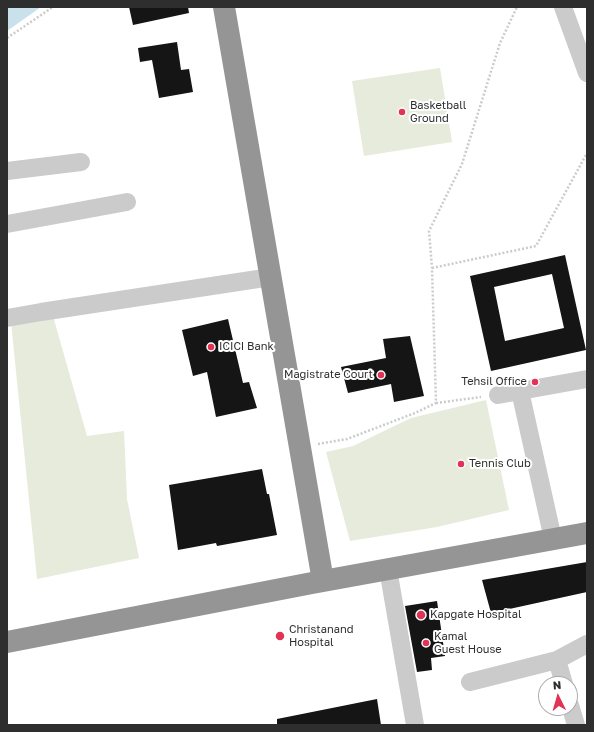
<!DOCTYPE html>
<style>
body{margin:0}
#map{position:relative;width:594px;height:732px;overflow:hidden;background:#fff;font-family:"Golos Text",sans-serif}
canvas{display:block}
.frame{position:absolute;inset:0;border:8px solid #2e2e2e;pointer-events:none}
.north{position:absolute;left:538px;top:676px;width:40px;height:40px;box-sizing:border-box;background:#fff;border:1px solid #ababab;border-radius:50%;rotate:355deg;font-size:11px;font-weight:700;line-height:16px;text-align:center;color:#2e2e2e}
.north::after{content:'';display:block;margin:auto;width:14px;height:18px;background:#e13356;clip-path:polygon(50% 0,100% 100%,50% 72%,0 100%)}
</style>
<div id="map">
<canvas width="594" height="732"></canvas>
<div class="frame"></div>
<div class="north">N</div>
</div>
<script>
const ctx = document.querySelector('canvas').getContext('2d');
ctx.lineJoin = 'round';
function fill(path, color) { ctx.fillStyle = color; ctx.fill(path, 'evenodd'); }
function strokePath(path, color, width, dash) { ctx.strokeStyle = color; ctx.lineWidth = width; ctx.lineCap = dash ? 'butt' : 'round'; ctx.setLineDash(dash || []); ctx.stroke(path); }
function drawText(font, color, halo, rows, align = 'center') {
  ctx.font = font + ' "Golos Text",sans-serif'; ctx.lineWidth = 4; ctx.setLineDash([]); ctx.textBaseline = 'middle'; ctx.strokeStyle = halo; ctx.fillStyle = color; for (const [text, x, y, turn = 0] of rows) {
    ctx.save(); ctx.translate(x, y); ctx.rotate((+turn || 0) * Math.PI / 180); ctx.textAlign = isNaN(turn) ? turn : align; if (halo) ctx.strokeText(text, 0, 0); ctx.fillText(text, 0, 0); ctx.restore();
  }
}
const green = new Path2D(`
 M440,68L452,142L364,156L352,81Z
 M53,316L87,436L124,431L127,499L139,558L37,579L11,322Z
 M486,400L509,510L437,527L350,541L326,452L353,446L411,418Z`);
const water = new Path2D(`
 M7,7H41L7,31Z`);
const building = new Path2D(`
 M129,7H188L189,13L133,25Z
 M177,42L181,70L189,69L193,92L159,98L152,60L140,62L138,48Z
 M565,255L586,350L491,371L470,276ZM552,274L564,328L505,341L494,287Z
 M228,319L243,383L249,382L257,408L216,417L207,372L193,376L182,330Z
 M410,336L424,396L394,402L391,384L348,393L341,367L386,358L383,339Z
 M262,469L267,494H269L277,535L217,546L216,543L178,550L169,485Z
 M587,562V592L491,613L482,580Z
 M437,601L445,656L431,658L432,670L417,672L405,606Z
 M377,699L381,725H277V719Z`);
const path = new Path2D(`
 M7,38L53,7
 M432,268L536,246L587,153
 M436,403L481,397
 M318,444L347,439L415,413L436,403L432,268L429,231L462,164L500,43L517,7`);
const minor = new Path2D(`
 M563,7L587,73
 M7,171L81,162
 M7,224L127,202
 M7,318L41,312L271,277
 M520,391L553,539
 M498,395L587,379
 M388,569L415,725
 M557,660L564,684
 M470,682L557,660L587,644
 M570,705L576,725`);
const highway = new Path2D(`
 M224,7L323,581
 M7,642L312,583L587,533`);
const markers = [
 [402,112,4,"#e13356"],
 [211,347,4,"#e13356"],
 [381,375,4,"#e13356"],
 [535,382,4,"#e13356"],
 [461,464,4,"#e13356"],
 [421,615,5,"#e13356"],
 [280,636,5,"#e13356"],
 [426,643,4,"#e13356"]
];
const poiNames = [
 ["Basketball",410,106],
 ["Ground",410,119],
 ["ICICI Bank",219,347],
 ["Magistrate Court",373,375,"right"],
 ["Tehsil Office",527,382,"right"],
 ["Tennis Club",469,464],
 ["Kapgate Hospital",430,615],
 ["Christanand",289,630],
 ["Hospital",289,643],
 ["Kamal",434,637],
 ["Guest House",434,650]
];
fill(green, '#e6ebdb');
fill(water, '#c8e1ea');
fill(building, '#151515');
strokePath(path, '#cbcbcb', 2.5, [2, 2]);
strokePath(minor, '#cbcbcb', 18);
strokePath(highway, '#959595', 22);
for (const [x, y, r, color] of markers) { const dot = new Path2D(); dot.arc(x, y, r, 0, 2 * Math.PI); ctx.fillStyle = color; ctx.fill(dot); strokePath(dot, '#fff', 1.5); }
drawText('11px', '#2e2e2e', '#fff', poiNames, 'left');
</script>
